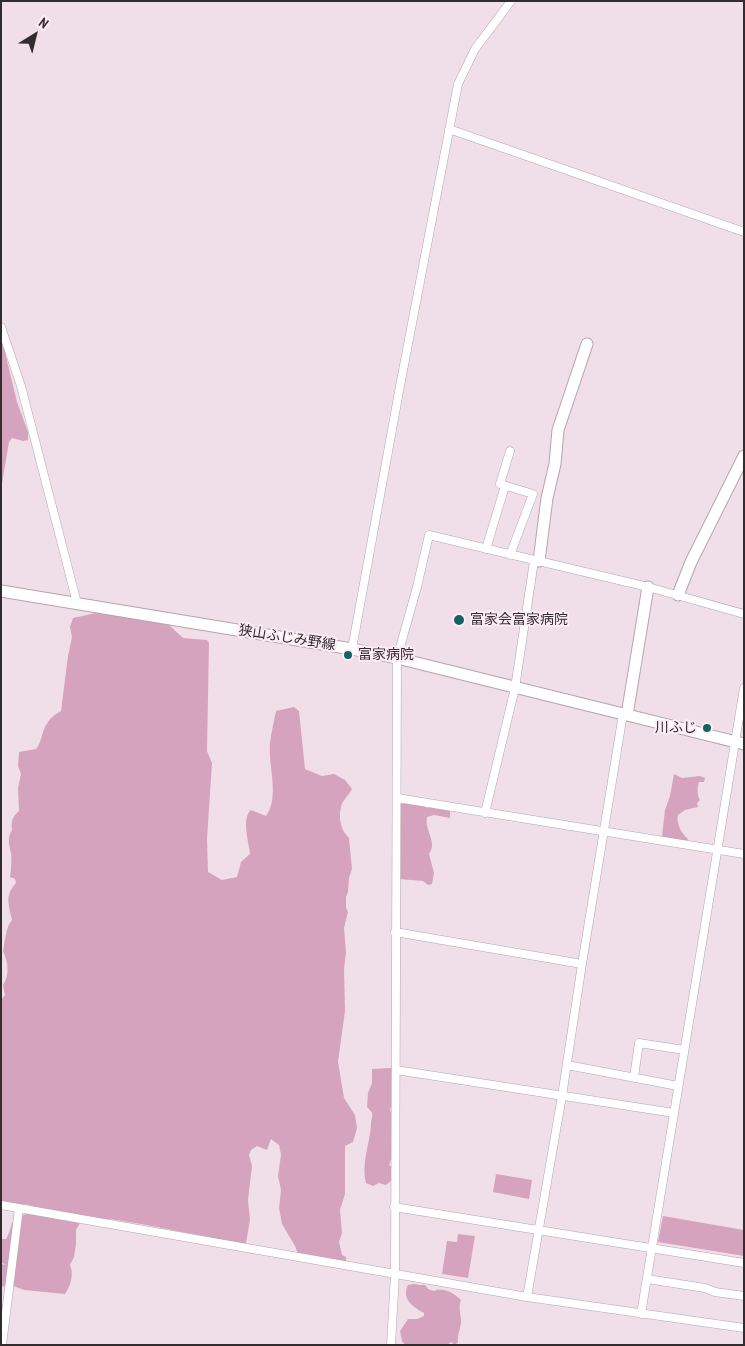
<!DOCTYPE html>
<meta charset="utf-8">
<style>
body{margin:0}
#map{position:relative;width:745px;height:1346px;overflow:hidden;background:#f0dfe8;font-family:"PT Sans Narrow",sans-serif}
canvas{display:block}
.frame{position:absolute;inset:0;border:2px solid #322c2f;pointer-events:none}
.north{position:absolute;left:10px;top:10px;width:50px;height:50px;-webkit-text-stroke:4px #feecf5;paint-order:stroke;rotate:36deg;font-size:14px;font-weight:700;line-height:20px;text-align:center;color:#322c2f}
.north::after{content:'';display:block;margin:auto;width:18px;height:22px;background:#322c2f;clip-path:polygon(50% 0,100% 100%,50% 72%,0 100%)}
</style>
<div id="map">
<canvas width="745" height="1346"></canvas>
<div class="frame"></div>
<div class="north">N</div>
</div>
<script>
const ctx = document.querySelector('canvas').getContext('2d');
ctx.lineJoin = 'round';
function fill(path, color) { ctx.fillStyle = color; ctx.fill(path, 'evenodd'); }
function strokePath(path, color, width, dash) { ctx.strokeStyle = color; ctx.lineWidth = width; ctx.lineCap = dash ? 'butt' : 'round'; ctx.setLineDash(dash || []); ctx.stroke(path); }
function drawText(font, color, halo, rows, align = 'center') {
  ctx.font = font + ' "PT Sans Narrow","Noto Sans JP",sans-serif'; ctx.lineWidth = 4; ctx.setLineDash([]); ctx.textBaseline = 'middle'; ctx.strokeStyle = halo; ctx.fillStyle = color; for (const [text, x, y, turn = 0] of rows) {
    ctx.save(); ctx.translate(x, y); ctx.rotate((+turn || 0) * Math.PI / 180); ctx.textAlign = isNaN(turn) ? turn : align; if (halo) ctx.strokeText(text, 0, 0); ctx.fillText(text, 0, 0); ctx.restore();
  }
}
const green = new Path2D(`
 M1,336L17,402L28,432V440L23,441L12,438L9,442L1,489Z
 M100,612L169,625L183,638L207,640L209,643L207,751L212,763L207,839L208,872L222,880L237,877L241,862L250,854C249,842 241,819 251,810L266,816C280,797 268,767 270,743C271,732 274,722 276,711L294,707L299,711L305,769L322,776L334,774L345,780L352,789C349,795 342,801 341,807C338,818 341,831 349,838L352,869L349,878L348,892L346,897V907L348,912L344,928L346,952L344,969L345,1011L338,1062L344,1098L355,1115L357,1128L353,1142L345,1146V1194L340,1210L342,1233L339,1242L342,1255L346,1257V1263L298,1254L295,1246L282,1224L279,1208L281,1190L278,1176L281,1155L279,1145L271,1139L267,1150L257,1146L251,1150L249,1155L252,1166L248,1200L250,1220L246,1243L242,1244L147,1225L110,1219L98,1223L83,1221L80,1223L76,1230V1244L74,1257L70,1265C74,1274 71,1285 65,1294L24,1290L8,1284L7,1287L1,1286V1264L6,1265L1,1262V1239H6C9,1234 10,1229 12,1223C16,1217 24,1216 30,1211L31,1205L1,1202V1000L5,995L3,985C10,975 8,961 3,951C5,942 6,926 12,920C9,905 4,896 16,883L15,879L10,877C11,872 12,856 11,853C9,844 7,838 12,830C11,821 12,817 19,811L18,788L21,774L18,766L19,752L36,749C43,740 41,731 48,722C51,717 56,714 61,711L68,656L72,637L70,627L73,618Z
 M674,774L682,778L700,776L705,778L704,782H699C697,788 697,795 700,800L697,803L698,807L685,810L678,815C676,823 681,833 688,839L687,842L664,839L662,836L665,810L670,796Z
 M409,803L424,804L426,808L434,807L450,810V818L434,815L427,817C424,830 438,842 429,854L434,873L432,884L428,885L423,881L399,879L396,805Z
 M390,1068L393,1069L391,1086L394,1105L390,1109L393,1119V1132L391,1137L393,1155L389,1165L392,1167L393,1179L386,1185L379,1183L373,1186L366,1183C361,1163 370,1144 371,1124C371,1120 373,1117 372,1113C371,1111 369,1109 367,1107L368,1093L372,1083V1069Z
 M496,1174L532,1180L529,1199L493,1192Z
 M663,1216L744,1230V1256L658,1242Z
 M458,1234L475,1236L468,1278L442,1274L447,1241L457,1242Z
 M414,1284L420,1285H425L428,1289L434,1291C442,1286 456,1294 461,1300C458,1307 461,1314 461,1321C461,1329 457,1334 458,1342L455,1345L451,1342L447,1345H405L402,1341L400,1331L408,1319H417L424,1316V1313C413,1307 401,1299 408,1285Z`);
const street = new Path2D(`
 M449,129L744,232
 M1,327L21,386L77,603
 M486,549L505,486
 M510,555L533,494L500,484L510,451
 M352,649L400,386L458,84L475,49L511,1
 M397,798L744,854
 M485,813L515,688L534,561
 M395,932L582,964
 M567,1065L678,1086
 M396,1070L674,1113
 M634,1077L639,1043L684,1050
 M1,1205L527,1297L744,1328
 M394,1207L744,1263
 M647,1279L705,1288L715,1292L744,1296
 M527,1297L562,1096L582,964L623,714
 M641,1314L744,688
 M2,1345L19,1208
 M391,1345L395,1274L397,658L417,587L429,535L648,587L744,614`);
const secondary = new Path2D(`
 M539,561L547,498L555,464L558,430L587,344
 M1,591L352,649L397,658L744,744
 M678,595L691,562L744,456
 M627,715L648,587`);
const markers = [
 [459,620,6,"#146362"],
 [348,655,5,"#146362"],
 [707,728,5,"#146362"]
];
const poiNames = [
 ["富家会富家病院",470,620],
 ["富家病院",358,655],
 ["川ふじ",697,728,"right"]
];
const streetNames = [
 ["狭山ふじみ野線",287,638,9]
];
fill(green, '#d6a3be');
strokePath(street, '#b4a4ac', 9);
strokePath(secondary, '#b4a4ac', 13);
strokePath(street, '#fff', 8);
strokePath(secondary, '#fff', 11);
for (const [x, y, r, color] of markers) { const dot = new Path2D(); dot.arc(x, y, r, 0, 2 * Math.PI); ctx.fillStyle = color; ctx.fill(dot); strokePath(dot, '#feecf5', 2); }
drawText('14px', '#322c2f', '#feecf5', poiNames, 'left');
drawText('14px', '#322c2f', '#feecf5', streetNames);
</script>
